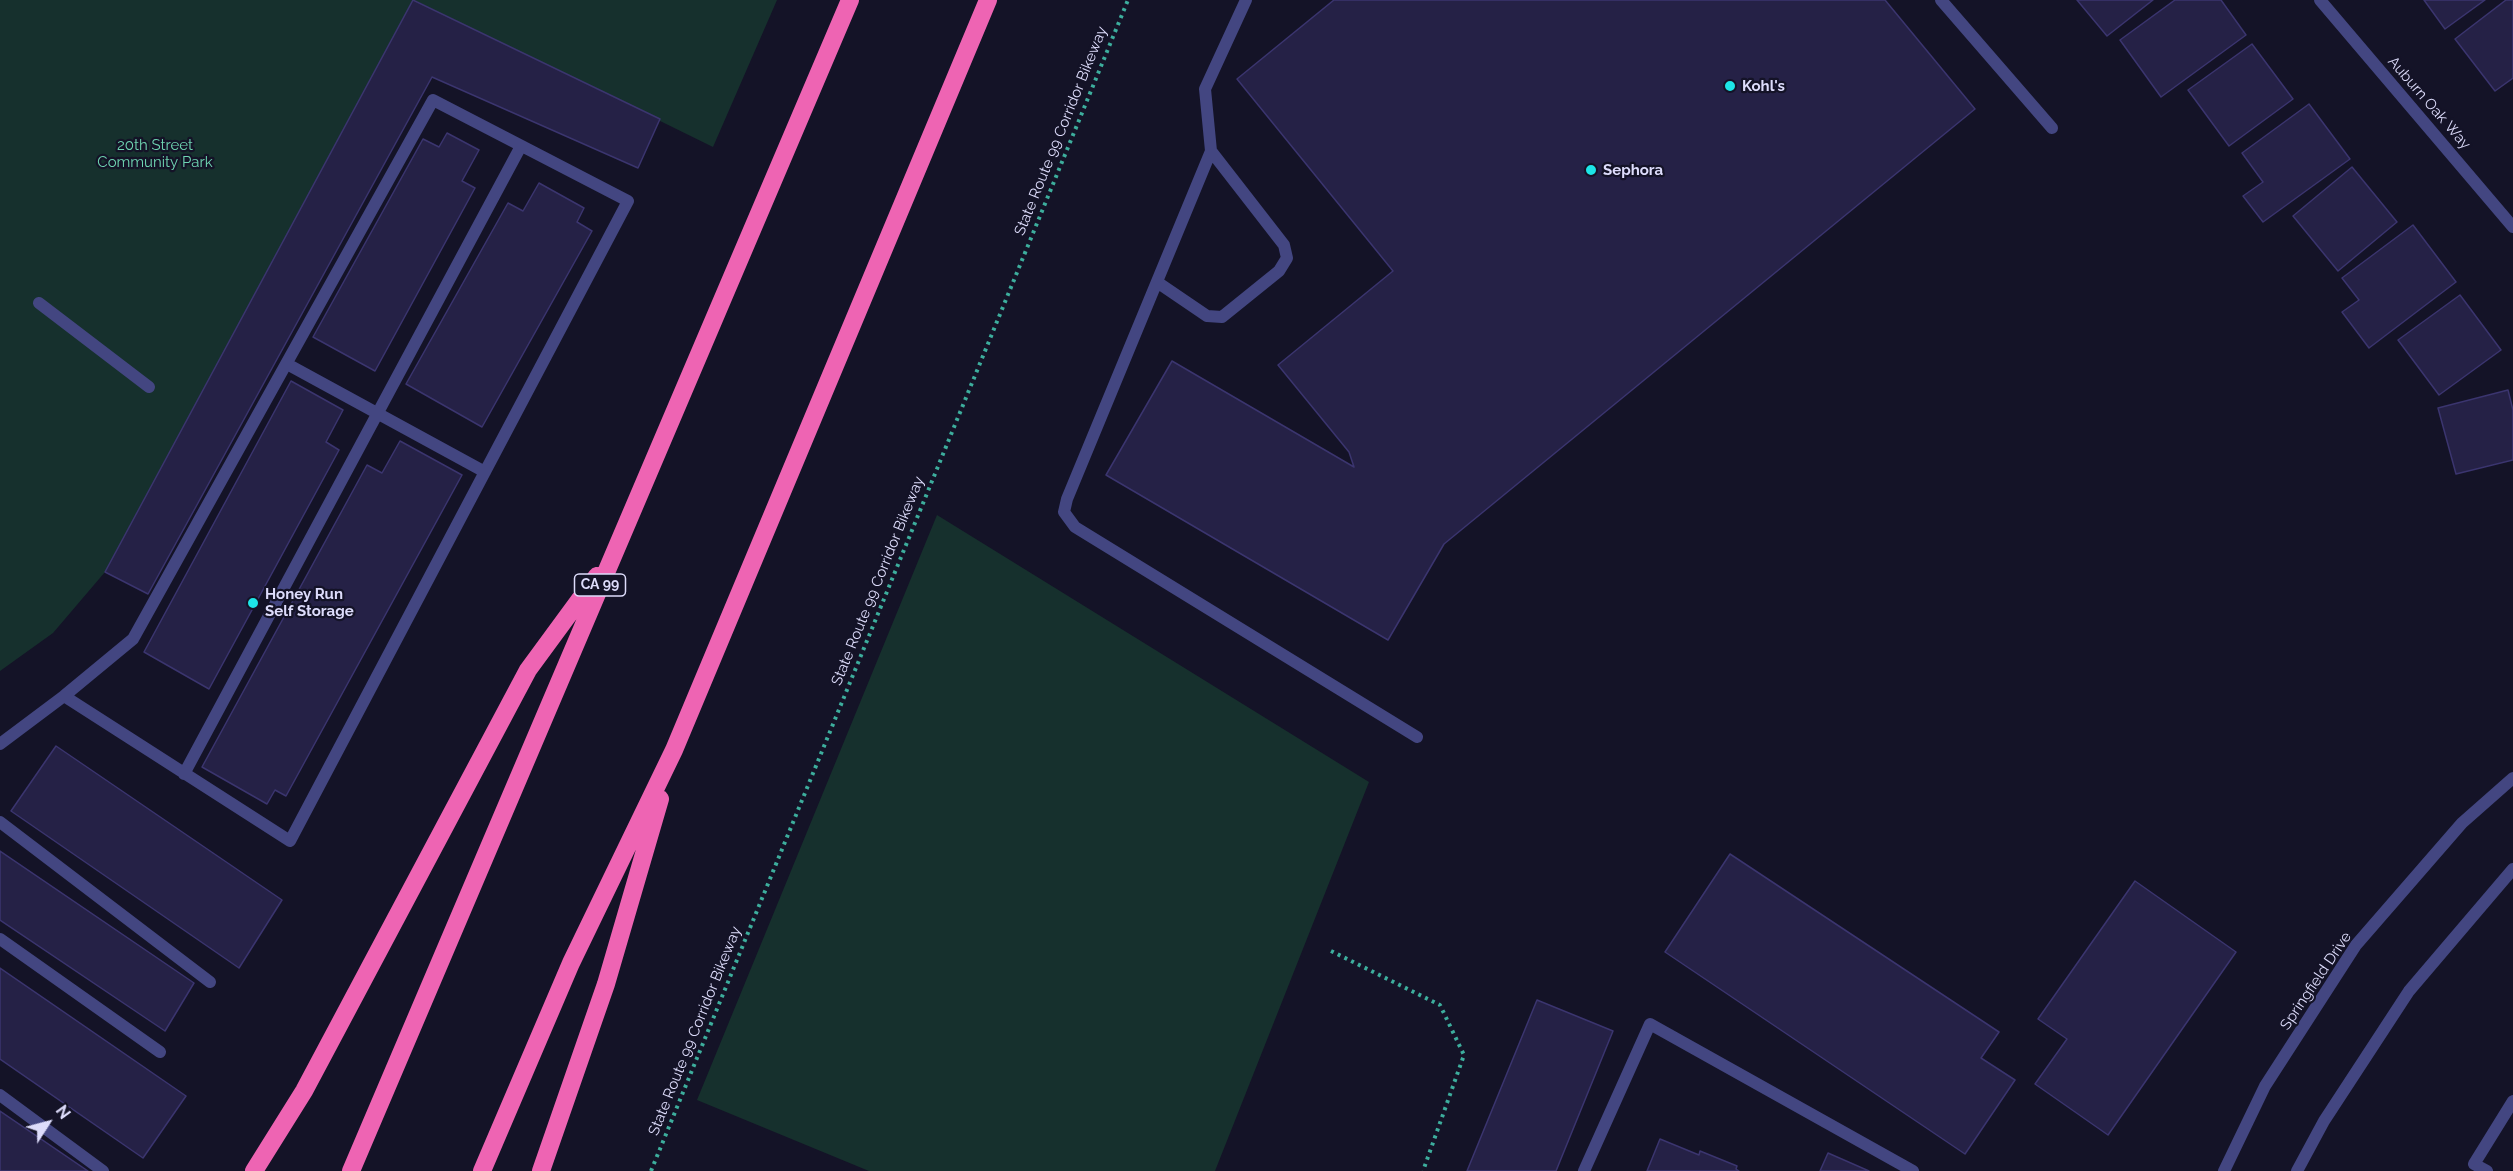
<!DOCTYPE html>
<style>
body{margin:0}
#map{position:relative;width:2513px;height:1171px;overflow:hidden;background:#141327;font-family:Raleway,sans-serif}
canvas{display:block}
.north{position:absolute;left:18px;top:1093px;width:60px;height:60px;-webkit-text-stroke:4px #141327;paint-order:stroke;rotate:54deg;font-size:16px;font-weight:700;line-height:24px;text-align:center;color:#dddcfb}
.north::after{content:'';display:block;margin:auto;width:21px;height:27px;background:#dddcfb;clip-path:polygon(50% 0,100% 100%,50% 72%,0 100%)}
</style>
<div id="map">
<canvas width="2513" height="1171"></canvas>
<div class="north">N</div>
</div>
<script>
const ctx = document.querySelector('canvas').getContext('2d');
ctx.lineJoin = 'round';
function fill(path, color) { ctx.fillStyle = color; ctx.fill(path, 'evenodd'); }
function strokePath(path, color, width, dash) { ctx.strokeStyle = color; ctx.lineWidth = width; ctx.lineCap = dash ? 'butt' : 'round'; ctx.setLineDash(dash || []); ctx.stroke(path); }
function drawText(font, color, halo, rows, align = 'center') {
  ctx.font = font + ' Raleway,sans-serif'; ctx.lineWidth = 4.5; ctx.setLineDash([]); ctx.textBaseline = 'middle'; ctx.strokeStyle = halo; ctx.fillStyle = color; for (const [text, x, y, turn = 0] of rows) {
    ctx.save(); ctx.translate(x, y); ctx.rotate((+turn || 0) * Math.PI / 180); ctx.textAlign = isNaN(turn) ? turn : align; if (halo) ctx.strokeText(text, 0, 0); ctx.fillText(text, 0, 0); ctx.restore();
  }
}
const green = new Path2D(`
 M0,0H413L105,572L53,633L0,671Z
 M414,0H777L713,147Z
 M937,515L1369,782L1215,1171H869L697,1100Z`);
const building = new Path2D(`
 M413,0L660,119L638,168L432,77L148,594L105,572Z
 M1334,0H1885L1975,109L1444,544L1388,640L1106,475L1172,361L1354,467L1349,452L1278,365L1393,271L1237,79Z
 M2077,0H2153L2107,36Z
 M2175,0H2221L2246,35L2161,97L2120,40Z
 M2424,0H2485L2445,29Z
 M2506,0H2513V78L2495,91L2455,39Z
 M2252,44L2293,99L2229,146L2188,90Z
 M2309,104L2350,159L2263,222L2243,196L2263,182L2242,153Z
 M447,133L479,150L462,181L475,188L375,371L313,337L423,139L439,147Z
 M2352,167L2397,222L2338,271L2293,216Z
 M539,183L584,208L577,222L592,231L482,427L406,384L508,203L523,211Z
 M2413,225L2456,282L2369,348L2342,312L2359,300L2342,278Z
 M2460,295L2501,350L2439,395L2398,340Z
 M291,381L343,410L326,442L339,450L209,689L144,652Z
 M2508,390L2513,410V460L2456,474L2438,408Z
 M400,441L462,475L286,796L275,790L267,804L202,767L367,465L382,473Z
 M56,746L282,900L239,968L11,811Z
 M0,851L194,983L165,1031L0,920Z
 M1730,854L1999,1032L1981,1058L2015,1080L1965,1154L1665,952Z
 M2135,881L2236,952L2108,1135L2035,1084L2067,1039L2038,1019Z
 M0,968L186,1096L143,1158L0,1059Z
 M1537,1000L1613,1031L1556,1171H1467Z
 M0,1111L88,1171H0Z
 M1660,1139L1699,1155L1700,1151L1737,1166L1736,1169L1739,1171H1647Z
 M1828,1153L1869,1171H1820Z`);
const path = new Path2D(`
 M1331,951L1440,1005L1464,1055L1423,1171
 M651,1171L1128,0`);
const lane = new Path2D(`
 M1246,0L1205,89L1211,151L1067,499L1064,512L1075,527L1417,737
 M1941,0L2052,128
 M1157,282L1207,316L1222,317L1279,271L1287,258L1284,245L1211,151
 M39,303L149,387
 M287,364L485,472
 M0,744L64,696L133,639L433,100L628,201L290,841L64,696
 M184,774L521,146
 M0,822L210,982
 M0,939L160,1052
 M0,1095L103,1171
 M1584,1171L1650,1024L1913,1171
 M2487,1171L2474,1164L2513,1101`);
const street = new Path2D(`
 M2320,0L2513,227
 M2224,1171L2265,1086L2356,945L2462,823L2513,778
 M2297,1171L2324,1121L2409,991L2513,869`);
const highway = new Path2D(`
 M254,1171L304,1091L528,670L597,576
 M351,1171L850,0
 M482,1171L571,963L674,750L988,0
 M541,1171L606,984L660,799`);
const markers = [
 [1730,86,6,"#1de5e7"],
 [1591,170,6,"#1de5e7"],
 [253,603,6,"#1de5e7"]
];
const shields = [
 [600,585,51]
];
const shieldNames = [
 ["CA 99",600,585]
];
const poiNames = [
 ["Kohl's",1742,86],
 ["Sephora",1603,170],
 ["Honey Run",265,594],
 ["Self Storage",265,611]
];
const streetNames = [
 ["Auburn Oak Way",2429,103,49],
 ["State Route 99 Corridor Bikeway",1061,131,-68],
 ["State Route 99 Corridor Bikeway",878,581,-68],
 ["Springfield Drive",2316,981,-56],
 ["State Route 99 Corridor Bikeway",695,1031,-68]
];
const parkNames = [
 ["20th Street",155,145],
 ["Community Park",155,162]
];
fill(green, '#16302d');
fill(building, '#252146');
strokePath(building, '#3b356f', 1.5);
strokePath(path, '#3dae9d', 4, [3, 4.5]);
strokePath(lane, '#434681', 12);
strokePath(street, '#434681', 12);
strokePath(highway, '#ee64b3', 18);
for (const [x, y, r, color] of markers) { const dot = new Path2D(); dot.arc(x, y, r, 0, 2 * Math.PI); ctx.fillStyle = color; ctx.fill(dot); strokePath(dot, '#141327', 2); }
for (const [x, y, w] of shields) { const box = new Path2D(); box.roundRect(x - w / 2, y - 11, w, 22, 4.5); ctx.fillStyle = '#141327'; ctx.fill(box); strokePath(box, '#dddcfb', 1.5); }
drawText('bold 14px', '#dddcfb', null, shieldNames);
drawText('bold 15px', '#dddcfb', '#141327', poiNames, 'left');
drawText('15px', '#dddcfb', '#141327', streetNames);
drawText('15px', '#6fd5b2', '#141327', parkNames);
</script>
